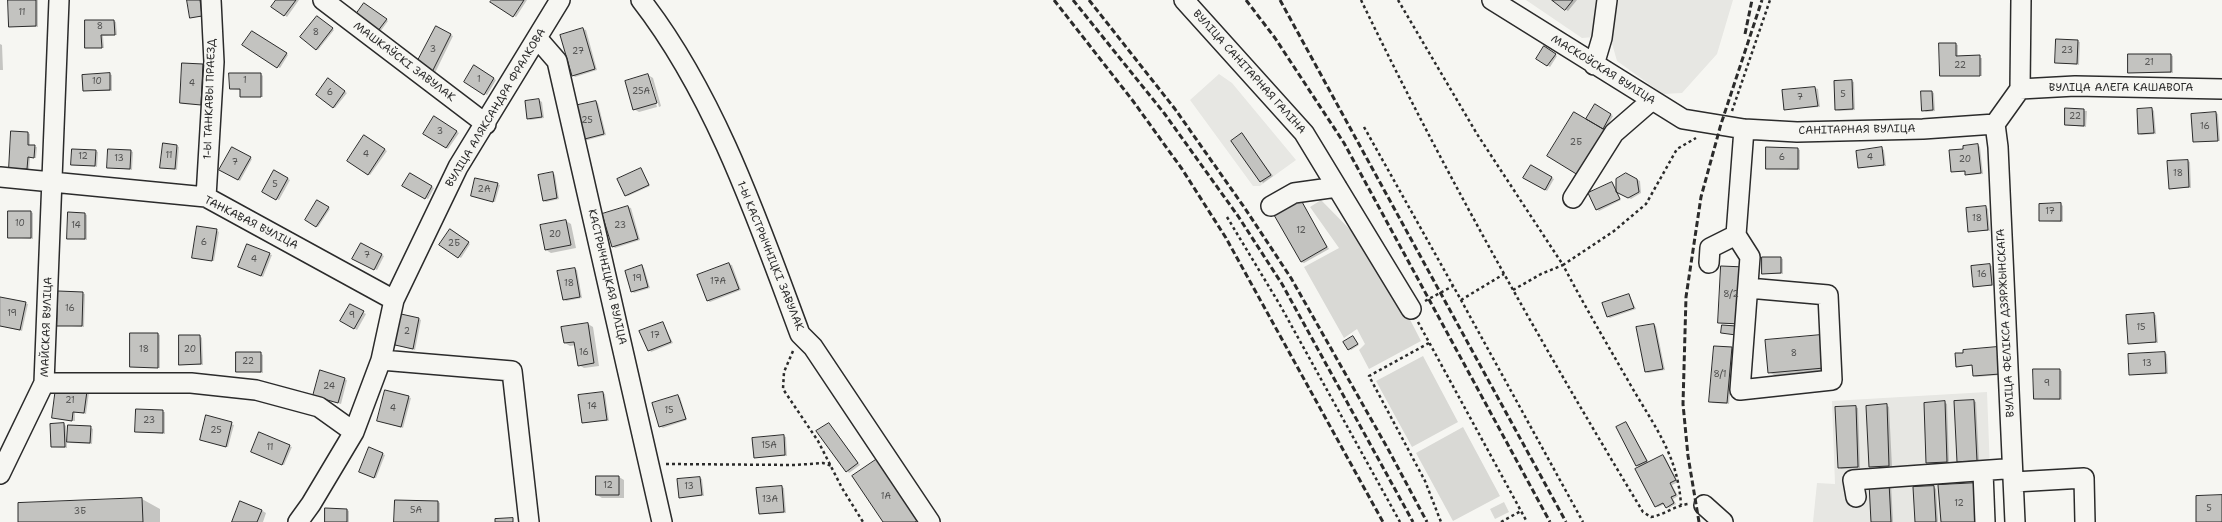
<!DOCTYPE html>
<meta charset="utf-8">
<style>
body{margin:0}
canvas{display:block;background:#f6f6f2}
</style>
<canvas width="2222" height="522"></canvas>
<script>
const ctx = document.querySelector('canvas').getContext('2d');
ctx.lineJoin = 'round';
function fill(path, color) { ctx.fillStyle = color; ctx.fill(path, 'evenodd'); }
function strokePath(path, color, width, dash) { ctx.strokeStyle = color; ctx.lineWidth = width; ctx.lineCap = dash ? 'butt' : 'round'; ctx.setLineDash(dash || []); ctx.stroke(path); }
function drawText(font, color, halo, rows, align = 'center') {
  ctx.font = font + ' "Shantell Sans",sans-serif'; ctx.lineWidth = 4; ctx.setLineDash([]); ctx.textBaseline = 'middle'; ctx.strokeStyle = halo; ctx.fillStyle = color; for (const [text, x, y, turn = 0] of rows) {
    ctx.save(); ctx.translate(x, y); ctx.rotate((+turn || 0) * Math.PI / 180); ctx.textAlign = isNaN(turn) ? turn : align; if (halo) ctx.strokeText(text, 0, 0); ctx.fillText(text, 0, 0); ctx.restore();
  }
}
const built = new Path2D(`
 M1526,0H1733L1717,54L1682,93L1663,94L1617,61L1611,40L1594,37L1582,38Z
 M1219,74L1232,83L1296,160L1260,186H1253L1190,100Z
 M1987,392L1992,522H1813L1817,483L1835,484L1832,401Z`);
const green = new Path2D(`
 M1321,200L1379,259L1421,341L1369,369L1359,350L1365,344L1357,329L1344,338L1304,267L1339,248L1310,207Z
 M1423,356L1458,422L1412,447L1376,381Z
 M1463,427L1500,496L1453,521L1416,453Z
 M1504,502L1509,512L1495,519L1490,509Z`);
const shadow = new Path2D(`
 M9,0H38V27L10,26Z
 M188,0H201L204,17H191Z
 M278,0H299L287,17L273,7Z
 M493,0H527L516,17L492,2Z
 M1553,0H1577L1568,11Z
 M367,5L388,21L377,36Z
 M319,18L334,30L318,50L316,49Z
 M114,21L116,22L117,35L103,36L104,48L86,47Z
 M436,27L453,36L434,75L417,66Z
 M583,29L586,30L597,70L575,77L573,75Z
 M252,32L288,55L280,68L244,45Z
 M2077,41L2080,42L2079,65L2056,62Z
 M0,44L2,45L3,70H0Z
 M1955,44L1958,45V57L1982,58V76H1941Z
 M1544,48L1557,56L1550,67L1537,58Z
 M2171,55L2173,56V73H2129Z
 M203,65L205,67L203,105L183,104L181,103Z
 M474,66L496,80L487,95L465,82Z
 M109,74L112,75V91H84Z
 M261,74L263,76V97H244L241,96V90L231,89Z
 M648,75L653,78L661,106L659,107L650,77H648L657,107L639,112L634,109Z
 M330,81L347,93L335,108L333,107Z
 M1851,81L1854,82L1855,110L1839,111L1836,110Z
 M1815,88L1818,89L1820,107L1785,109L1783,91Z
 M1932,92L1934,93L1935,111L1926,112L1923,110Z
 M539,100L542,102L544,118L530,120L528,118L526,102Z
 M596,102L598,103L606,135L580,142Z
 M1595,105L1613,116L1604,131L1586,120Z
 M2066,109L2087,111L2086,127L2066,125Z
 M2152,109L2154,111L2156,134L2141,135L2139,133Z
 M2216,113L2218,114L2220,141L2194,142Z
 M434,117L459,133L448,149L424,133Z
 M28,133L30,134V146L37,147L36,158H30L29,170L13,169Z
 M1242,135L1273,176L1263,183L1232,141Z
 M365,136L387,151L370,175L348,160Z
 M1978,145L1980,147L1983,174L1968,175L1966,172L1952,171L1964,150Z
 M177,146L179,147L177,170L161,167Z
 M233,148L252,159L240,181L221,170Z
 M1881,148L1884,150L1886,166L1859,167Z
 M1798,149L1800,150V170L1767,168Z
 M96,151L98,152L97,167L72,164Z
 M131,151L133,152L132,170L108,167Z
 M2188,161L2190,162L2191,188H2169Z
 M1531,166L1554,179L1547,191L1524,178Z
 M641,169L650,186L628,196L625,195Z
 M275,172L290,180L279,200L263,192Z
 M553,173L555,175L559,199L546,202L543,200Z
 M410,174L434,188L428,199L404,185Z
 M1626,174L1640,181L1641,193L1631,199L1617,192Z
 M497,184L500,185L495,202L472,196Z
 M1612,184L1621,200L1599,211L1597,209Z
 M318,201L330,209L318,227L306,219Z
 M1301,201L1329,249L1304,263L1301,262Z
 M2061,204L2063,206V222L2040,221Z
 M628,207L631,208L640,240L615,248L613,246Z
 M1986,207L1988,209L1990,231H1969Z
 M31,212L33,213V239L9,237Z
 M85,214L87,215V240L68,238Z
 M566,221L571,224L576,248L551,253L546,250Z
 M216,230L219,232L214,261L195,258Z
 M450,231L470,244L461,258L440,245Z
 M361,244L384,256L377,270L354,258Z
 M269,254L272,255L263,277L242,268Z
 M1781,258L1783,259V274L1763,273Z
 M729,264L732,265L741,290L710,302L707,300L698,275Z
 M1990,265L1992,266L1994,286H1974Z
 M642,266L644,268L650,288L634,293L632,291Z
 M574,269L577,270L582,298L566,301L564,299Z
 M82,293L85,294L84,327L58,325Z
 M1629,295L1636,309L1610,318L1608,317Z
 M0,298L28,304L22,331L0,326Z
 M350,305L366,314L357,330L342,321Z
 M2153,314L2156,315L2158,343H2129Z
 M419,319L421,320L415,350L396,345Z
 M663,323L673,343L651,352L641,332Z
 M588,324L593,327L599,366L584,368L579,365L576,345L570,346L565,343Z
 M1654,325L1656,326L1665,370L1648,373L1646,372Z
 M158,334L160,335V368L131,367Z
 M200,336L202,338L203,365L180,364Z
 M1353,337L1359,345L1351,350L1349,349Z
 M1766,341L1832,372L1777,377L1769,372Z
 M1731,348L1734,350L1729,404L1713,403L1710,401Z
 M1997,348L1999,350L2001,375L1976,377L1974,376L1973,366H1957Z
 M260,353L263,355V373L237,371Z
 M2165,353L2167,354L2168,374L2130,375Z
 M2059,370L2062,371V400L2035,399Z
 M320,372L347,380L341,404L316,397Z
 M386,391L411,398L403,428L378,421Z
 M86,392L89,393L86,414L75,412V421L53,418Z
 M603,393L605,394L609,421L582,422Z
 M678,396L680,397L687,420L663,428L660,426Z
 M1974,401L1976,402L1979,461L1960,462L1958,461L1955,402Z
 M1944,402L1947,404L1949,463L1930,464L1927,462Z
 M1886,405L1889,407L1892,467H1872L1870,466Z
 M1855,407L1858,408L1860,468L1841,469L1839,467Z
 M137,410L165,412V434L136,431Z
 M207,417L234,425L228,447L203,440Z
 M1626,423L1649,463L1663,456L1665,457L1678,482L1672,485L1678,496L1673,499L1676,504L1669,508L1665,504L1658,507L1656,506L1641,468L1637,465Z
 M64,424L66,426L67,439L90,427L93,429L92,444L71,443L67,441V448L52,447L51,425Z
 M831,426L860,465L849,473L818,431Z
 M783,436L786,437L787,456L755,457Z
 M289,446L292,447L284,465L254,453Z
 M369,448L385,455L376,478L362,473Z
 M619,477L624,480V498H602L597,495Z
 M700,478L702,479L704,496L680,497L678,480Z
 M1870,484H1891L1893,522H1872Z
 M781,487L784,488L786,513L760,514Z
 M1934,487L1936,489L1938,522H1916Z
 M142,499L160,509V522H19Z
 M438,502L440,503V522H395Z
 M261,510L266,513L263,522H233Z
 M347,510L349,511V522H326Z`);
const building = new Path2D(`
 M8,0H36V26L9,27Z
 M187,0H200L202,16L190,18Z
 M276,0H296L284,16L271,7Z
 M492,0H524L513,17L490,2Z
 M1552,0H1573L1565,10Z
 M364,3L387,19L374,36L352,20Z
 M317,16L333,28L316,50L300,37Z
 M85,20H114L115,35H101L102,48H85Z
 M436,26L451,34L431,74L415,66Z
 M583,28L595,69L572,76L560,35Z
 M252,31L287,53L277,68L242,45Z
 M2056,39L2078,40L2077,64L2055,63Z
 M1939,43H1956V56L1980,55V76H1940Z
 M1544,46L1556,54L1547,66L1536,59Z
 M2128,54H2171V72L2128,73Z
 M182,63L203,64L201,105L180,103Z
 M474,65L494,78L484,95L464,82Z
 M110,73V90L83,91L82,75Z
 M229,73H261V97H240V89H230Z
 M648,74L657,103L633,110L625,81Z
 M328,78L345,91L333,108L316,95Z
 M1852,80L1853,109L1835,110L1834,81Z
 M1815,87L1818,106L1784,110L1782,90Z
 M1921,91H1932L1933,110L1922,111Z
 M539,99L542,117L527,119L525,101Z
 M596,101L604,134L577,141L569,107Z
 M1595,104L1611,114L1603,129L1586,119Z
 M2065,108L2084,109V126L2065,125Z
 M2152,108L2154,133L2138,134L2137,109Z
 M1574,112L1605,130L1578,175L1547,156Z
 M2216,112L2218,141L2193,142L2191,114Z
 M434,116L457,131L446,148L423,134Z
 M11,131L28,132V145H35L34,158L28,157L27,169H9Z
 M1242,133L1271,175L1260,182L1231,141Z
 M364,135L385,149L368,175L347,161Z
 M163,143L177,145L175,169L160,168Z
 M1978,144L1981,173L1965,175V171L1951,172L1949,150L1963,149V146Z
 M232,147L251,157L238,180L219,170Z
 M1766,147L1798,148V169H1766Z
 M1882,147L1884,165L1858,168L1856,151Z
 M72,149L96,150L95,166L71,165Z
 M108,149L131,150L130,169L107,168Z
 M2188,160L2189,187L2169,189L2167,161Z
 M1531,165L1552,177L1545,190L1523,178Z
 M641,168L649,185L625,196L617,179Z
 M274,170L288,178L276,200L262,192Z
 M553,172L557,198L543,201L538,175Z
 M410,173L432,186L425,199L402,186Z
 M1626,173L1637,179L1639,192L1628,198L1616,192V179Z
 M475,178L498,183L493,202L471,196Z
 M1612,182L1620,199L1596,210L1588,193Z
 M317,200L329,207L316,227L305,220Z
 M1301,200L1327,247L1301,262L1274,215Z
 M2061,203V221H2039V204Z
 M628,206L638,239L612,247L602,214Z
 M1986,206L1988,230L1968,232L1966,208Z
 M8,211H31V238H8Z
 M68,212L85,213V239H67Z
 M566,220L571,245L545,250L540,225Z
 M197,226L217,229L212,261L192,258Z
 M450,229L469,242L458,258L439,245Z
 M361,243L382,254L374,270L352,259Z
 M247,244L270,253L261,276L238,267Z
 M1762,257H1781V273L1762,274Z
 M729,263L739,289L707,301L697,275Z
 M1990,264L1992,285L1973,287L1971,266Z
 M642,265L648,287L631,292L625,271Z
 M1721,266L1745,267L1741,324L1718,323Z
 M575,268L580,297L563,300L557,271Z
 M58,291L83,292L82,326H57Z
 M1629,294L1634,308L1607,317L1602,303Z
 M0,297L26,302L20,330L0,326Z
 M350,304L364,311L354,329L340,321Z
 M2154,313L2156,342L2128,344L2126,315Z
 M401,314L419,318L413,349L395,345Z
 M663,322L671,342L648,351L639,331Z
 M588,323L594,363L578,366L574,342L564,343L561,327Z
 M1654,324L1663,369L1645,372L1636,327Z
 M1722,325L1736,326V335L1721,333Z
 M130,333H158V368L130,367Z
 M179,335H200L201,364L179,365Z
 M1821,335L1824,368L1768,373L1765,340Z
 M1353,336L1358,344L1348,350L1343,342Z
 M1714,346L1732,347L1727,403L1709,402Z
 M1997,347L2000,374L1973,376L1972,365L1956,367L1955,353H1963V350Z
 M236,352H261V372H236Z
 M2165,352L2166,373L2129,375L2128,354Z
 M2033,369H2060V399H2034Z
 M320,370L345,378L338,403L313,396Z
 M56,387L87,391L84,413L73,412L72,421L52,418Z
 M385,390L409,396L401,427L377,421Z
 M603,392L607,420L582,423L578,395Z
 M678,395L686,419L659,427L652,403Z
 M1974,400L1977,461L1957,462L1954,401Z
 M1945,401L1947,462L1926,463L1924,403Z
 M1887,404L1889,466L1869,467L1866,406Z
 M1856,406L1858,467L1838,468L1835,407Z
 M136,409L163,410V433L135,432Z
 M206,415L232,422L226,447L200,440Z
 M1626,422L1647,461L1636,466L1616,427Z
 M64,423L65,447H51L50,424Z
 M829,423L858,463L846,472L816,431Z
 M68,425L91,426L90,443L67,442Z
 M259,432L290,445L282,465L251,452Z
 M784,435L785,455L754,458L752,438Z
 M369,447L383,453L374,478L359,472Z
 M1663,455L1676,480L1670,483L1676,495L1671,497L1674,503L1666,508L1663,503L1655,507L1635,469Z
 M880,457L921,518L915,522H883L852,476Z
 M596,476H619V495H596Z
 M700,477L702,495L679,498L677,479Z
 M1889,482L1891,522H1871L1869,483Z
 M1978,483L1980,522H1941L1938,485Z
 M782,486L784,512L759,514L756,488Z
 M1934,486L1936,522H1915L1913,487Z
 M2222,495V522H2196V496Z
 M142,498L143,522H18V503Z
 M395,500L438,501V522H394Z
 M240,501L262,510L257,522H232Z
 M325,508L347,509V522H325Z
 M513,518V522H495V519Z`);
const path = new Path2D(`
 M1361,0C1446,176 1542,345 1643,512L1651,517C1664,515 1674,506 1688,504
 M1398,0L1477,134L1563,265L1614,231L1646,204L1677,149L1696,138
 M1732,111L1770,0
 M1364,127L1461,300L1583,522
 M1227,217L1280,305L1400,522
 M1513,290L1541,274L1563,265C1584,305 1607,344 1630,384C1654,426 1678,455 1681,505
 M1461,300L1504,274
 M1425,301L1453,286
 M1418,322L1527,522
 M1429,343L1369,376L1425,481L1441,522
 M793,351L784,372L783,389L818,441L842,488L863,522
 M666,464L795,465L823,463L832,466
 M1501,522L1521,511`);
const minor = new Path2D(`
 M323,0L486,124
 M641,0C715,95 758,221 800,334L813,347L930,522
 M1184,0L1304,133L1411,309
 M1492,0L1683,119L1744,129L1797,132L1923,129L1995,124
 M537,38L557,61L662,522
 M1594,65L1602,38L1607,0
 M2020,89L2075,86L2222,89
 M1995,124L1998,147L2015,522
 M1995,124L2020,89L2021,0
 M0,177L206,197L394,300
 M206,197L214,62L211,0
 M1573,198L1614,133L1652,100
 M1271,206L1294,193L1337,187
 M1736,235L1750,257L1740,390L1832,380L1828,295L1748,288
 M1709,263L1710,248L1736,235L1744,129
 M381,360L512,371L529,522
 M44,383H191L256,390L319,407L354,432
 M1983,472L1985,522
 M0,474L44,383L59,0
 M2014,482L2084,478L2085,522
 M1856,497L1853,480L2004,469
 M1704,505L1723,522
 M298,522L311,504L354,432L381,360L394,300L458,167L560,0`);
const rail = new Path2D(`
 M1054,0L1133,101L1182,169L1226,238L1383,522
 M1073,0L1164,113L1238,216L1282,284L1413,522
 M1089,0L1175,109L1244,207L1291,278L1388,449L1427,522
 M1246,0L1275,38L1344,143L1550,522
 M1280,0L1566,522
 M1745,34L1752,0
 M1699,522L1688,456L1683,404L1686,297L1701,197L1721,124L1762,0`);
const numberNames = [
 ["11",22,13],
 ["8",100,27],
 ["8",316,33],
 ["3",433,50],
 ["23",2067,51],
 ["27",578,52],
 ["21",2149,63],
 ["22",1960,66],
 ["1",479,80],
 ["1",245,81],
 ["10",97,82],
 ["4",192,84],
 ["25А",641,92],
 ["6",330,93],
 ["5",1843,95],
 ["7",1800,98],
 ["22",2075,117],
 ["25",587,121],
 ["16",2205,127],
 ["3",440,132],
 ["2Б",1576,143],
 ["4",366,155],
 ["11",169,156],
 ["12",83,157],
 ["6",1782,158],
 ["4",1870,158],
 ["13",119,159],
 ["20",1965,160],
 ["7",235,163],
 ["18",2178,174],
 ["5",275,185],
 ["2А",484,190],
 ["17",2050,212],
 ["18",1977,219],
 ["10",20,224],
 ["14",76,226],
 ["23",620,226],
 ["12",1301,231],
 ["20",555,235],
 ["6",204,243],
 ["2Б",454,244],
 ["7",367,256],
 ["4",254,260],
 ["16",1982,275],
 ["19",637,279],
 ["17А",718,282],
 ["18",569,284],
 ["8/2",1731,295],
 ["16",70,309],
 ["19",12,314],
 ["9",352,316],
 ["15",2141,328],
 ["2",407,332],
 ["17",655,336],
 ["18",144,350],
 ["20",190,350],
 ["16",584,353],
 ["8",1794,354],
 ["22",248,362],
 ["13",2147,364],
 ["8/1",1720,375],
 ["9",2047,384],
 ["24",329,387],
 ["21",70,401],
 ["14",592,407],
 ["4",393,409],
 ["15",669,411],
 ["23",149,421],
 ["25",216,431],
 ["15А",769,446],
 ["11",270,448],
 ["12",608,486],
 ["13",689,487],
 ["1А",886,497],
 ["13А",770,500],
 ["12",1959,504],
 ["5",2209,509],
 ["5А",416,511],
 ["3Б",80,512]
];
const streetNames = [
 ["МАШКАЎСКІ ЗАВУЛАК",404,62,37],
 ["МАСКОЎСКАЯ ВУЛІЦА",1603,70,32],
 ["ВУЛІЦА САНІТАРНАЯ ГАЛІНА",1249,72,48],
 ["ВУЛІЦА АЛЕГА КАШАВОГА",2121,88],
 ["1-Ы ТАНКАВЫ ПРАЕЗД",210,99,-88],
 ["ВУЛІЦА АЛЯКСАНДРА ФРАЛКОВА",496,108,-59],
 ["САНІТАРНАЯ ВУЛІЦА",1857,130,-1],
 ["ТАНКАВАЯ ВУЛІЦА",251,223,27],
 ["1-Ы КАСТРЫЧНІЦКІ ЗАВУЛАК",770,256,68],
 ["КАСТРЫЧНІЦКАЯ ВУЛІЦА",607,277,77],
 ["ВУЛІЦА ФЕЛІКСА ДЗЯРЖЫНСКАГА",2006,323,-93],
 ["МАЙСКАЯ ВУЛІЦА",47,327,-88]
];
fill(built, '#e7e7e3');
fill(green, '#d9d9d5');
fill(shadow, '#0003');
fill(building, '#c3c3c0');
strokePath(building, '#2b2b2b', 1);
strokePath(minor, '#2b2b2b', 22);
strokePath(path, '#2b2b2b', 2.5, [3, 3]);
strokePath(minor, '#f6f6f2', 19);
strokePath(rail, '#2b2b2b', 3, [6, 3]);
drawText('9px', '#515150', null, numberNames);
drawText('11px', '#2b2b2b', '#f6f6f2', streetNames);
</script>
